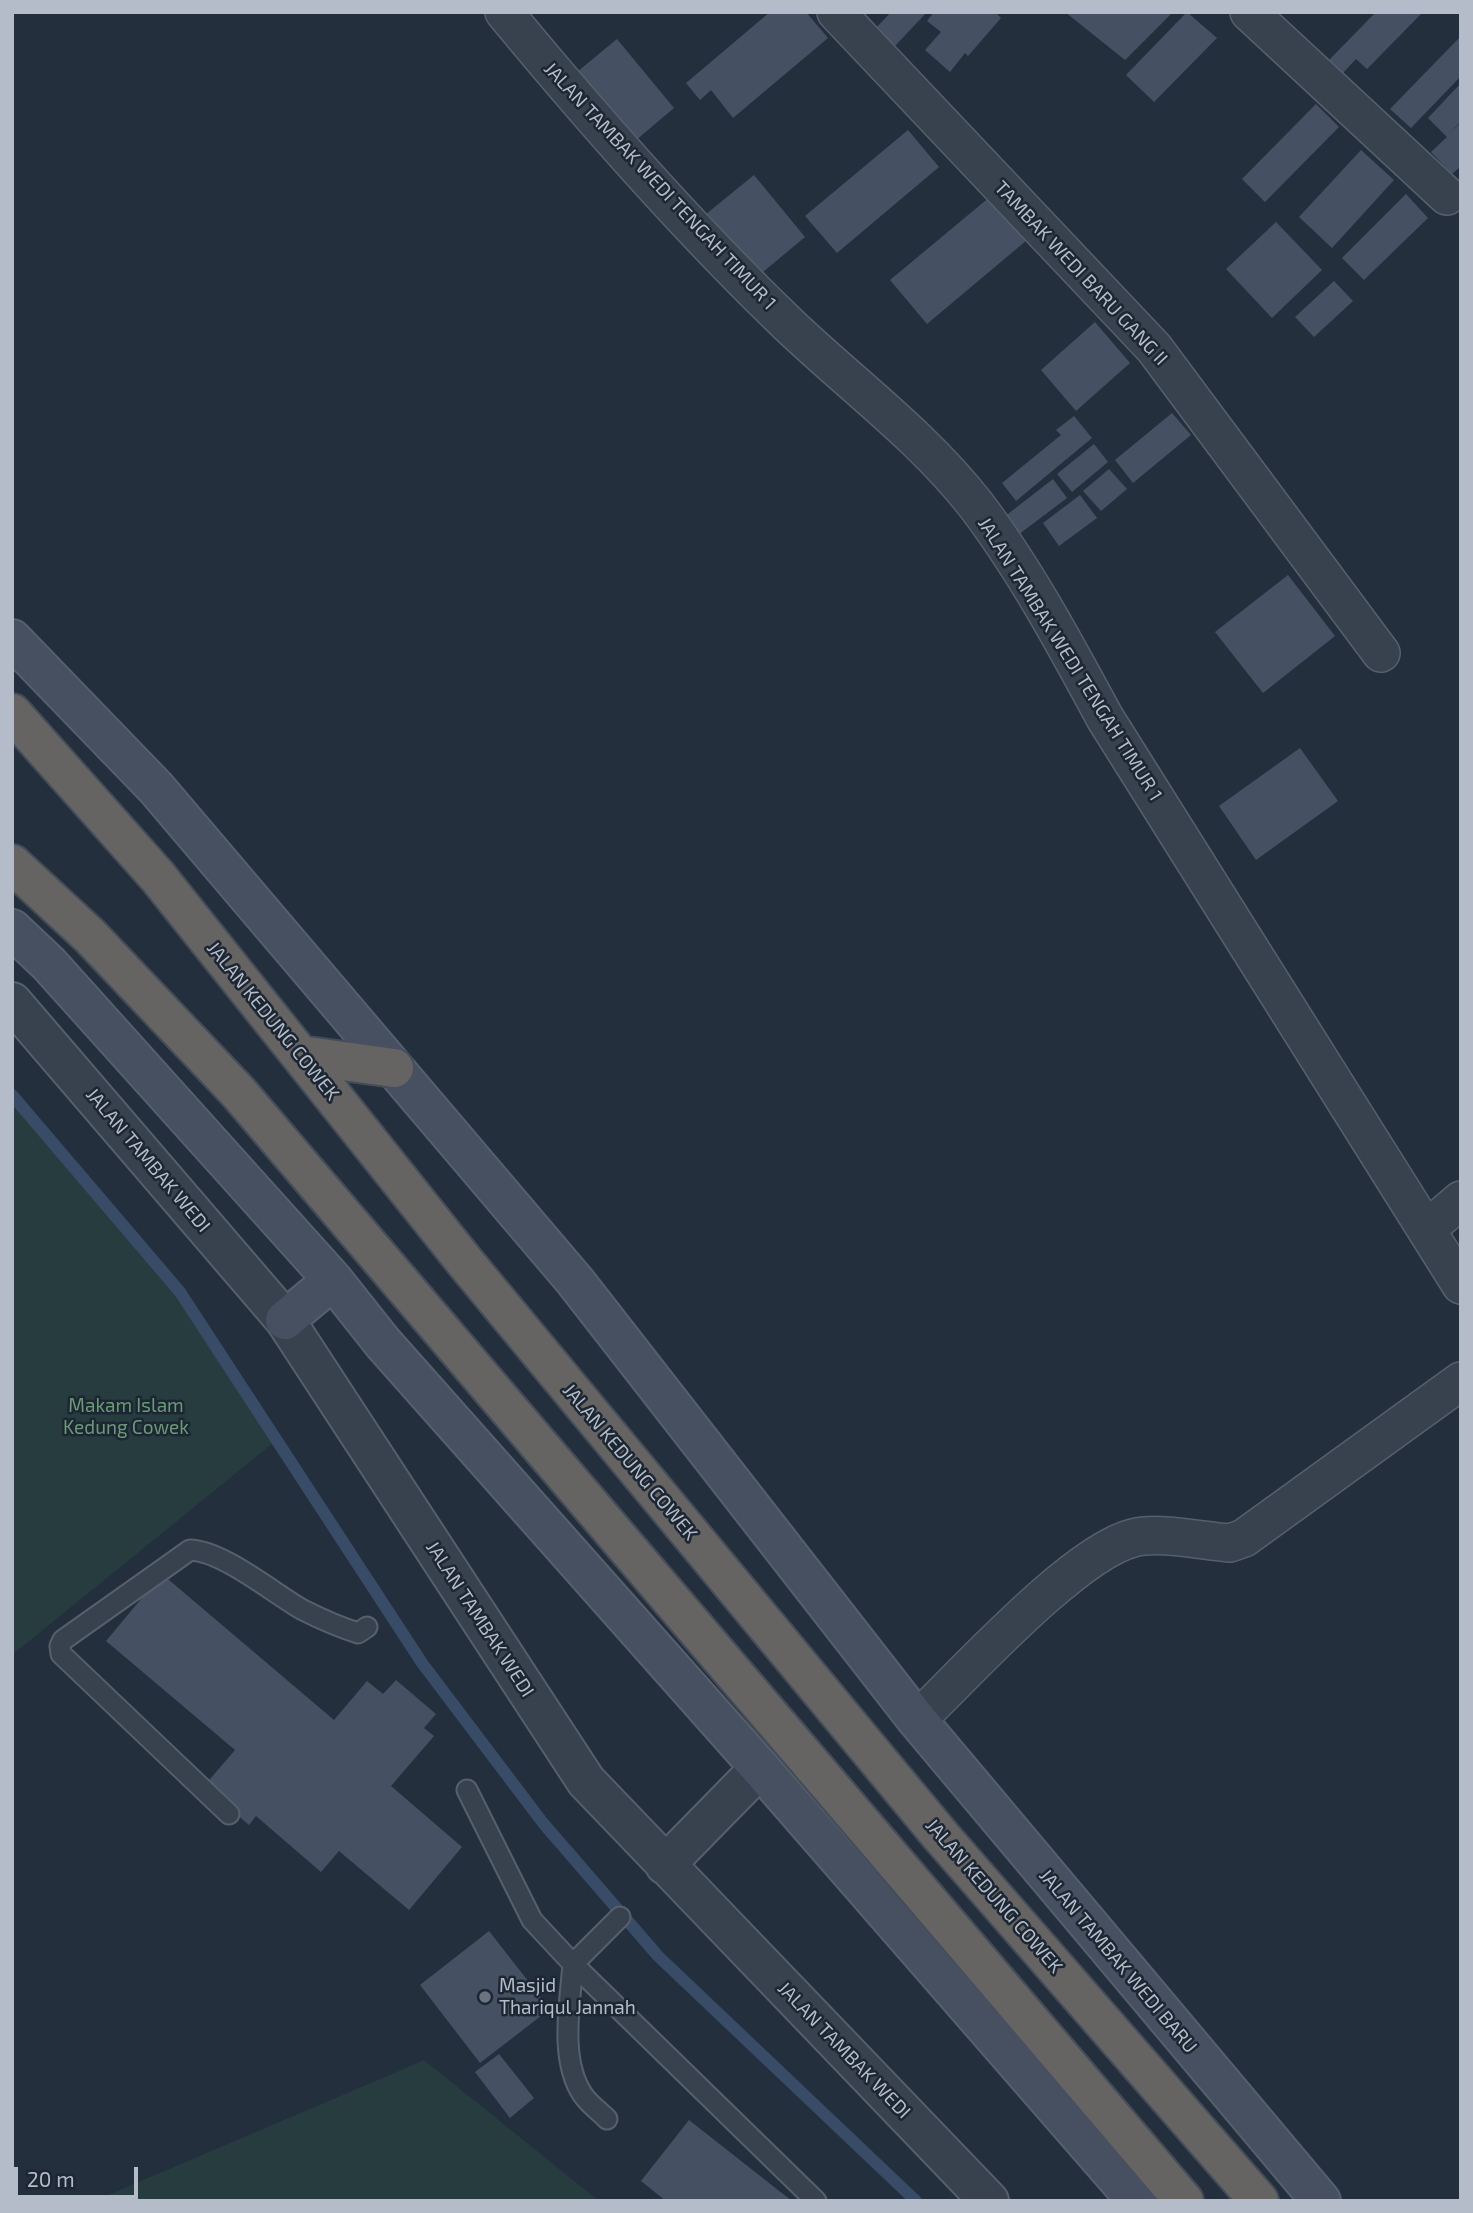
<!DOCTYPE html>
<style>
body{margin:0}
#map{position:relative;width:1473px;height:2213px;overflow:hidden;background:#242f3e;font-family:"Exo 2",sans-serif}
canvas{display:block}
.frame{position:absolute;inset:0;border:14px solid #b4bcc9;pointer-events:none}
.scale{position:absolute;left:14px;top:2167px;width:124px;height:32px;box-sizing:border-box;border:4px solid #b4bcc9;border-top:0;padding-left:9px;font-size:21px;line-height:24px;white-space:nowrap;color:#b4bcc9;-webkit-text-stroke:5px #1d2633;paint-order:stroke}
</style>
<div id="map">
<canvas width="1473" height="2213"></canvas>
<div class="frame"></div>
<div class="scale">20 m</div>
</div>
<script>
const ctx = document.querySelector('canvas').getContext('2d');
ctx.lineJoin = 'round';
function fill(path, color) { ctx.fillStyle = color; ctx.fill(path, 'evenodd'); }
function strokePath(path, color, width, dash) { ctx.strokeStyle = color; ctx.lineWidth = width; ctx.lineCap = dash ? 'butt' : 'round'; ctx.setLineDash(dash || []); ctx.stroke(path); }
function drawText(font, color, halo, rows, align = 'center') {
  ctx.font = font + ' "Exo 2",sans-serif'; ctx.lineWidth = 5; ctx.setLineDash([]); ctx.textBaseline = 'middle'; ctx.strokeStyle = halo; ctx.fillStyle = color; for (const [text, x, y, turn = 0] of rows) {
    ctx.save(); ctx.translate(x, y); ctx.rotate((+turn || 0) * Math.PI / 180); ctx.textAlign = isNaN(turn) ? turn : align; if (halo) ctx.strokeText(text, 0, 0); ctx.fillText(text, 0, 0); ctx.restore();
  }
}
const green = new Path2D(`
 M12,1095L180,1292L278,1439L12,1655Z
 M424,2060L599,2201H94L392,2074Z`);
const stream = new Path2D(`
 M12,1095L180,1292L422,1663L543,1823L658,1956L916,2201`);
const building = new Path2D(`
 M770,12H806L828,38L733,118L711,90L700,100L686,83Z
 M891,12H927L895,46L876,28Z
 M934,12H995L1001,18L968,56L965,53L950,72L925,50L941,32L927,21Z
 M1065,12H1173L1125,60Z
 M1187,12L1217,38L1154,102L1126,75Z
 M1376,12H1423L1367,69L1356,59L1342,74L1329,60Z
 M1461,36V76L1411,128L1390,109Z
 M617,39L674,108L635,141L577,72Z
 M1461,83V122L1450,132L1461,123V166L1452,174L1431,152L1447,137L1428,118Z
 M1316,104L1339,127L1265,202L1242,179Z
 M908,130L939,167L837,253L805,216Z
 M1361,150L1394,180L1332,248L1299,217Z
 M754,175L805,237L751,282L700,219Z
 M1406,194L1428,218L1364,280L1342,258Z
 M991,196L1027,240L927,324L890,280Z
 M1276,222L1322,270L1272,318L1226,269Z
 M1334,281L1353,301L1314,337L1295,317Z
 M1095,322L1130,363L1076,411L1041,370Z
 M1172,413L1191,435L1133,483L1115,460Z
 M1074,416L1092,438L1016,501L1002,483L1061,435L1056,430Z
 M1094,444L1108,462L1072,492L1057,474Z
 M1109,469L1127,489L1101,511L1083,491Z
 M1053,479L1067,498L1018,535L1004,517Z
 M1080,495L1097,518L1059,546L1043,523Z
 M1288,575L1335,636L1263,693L1215,632Z
 M1300,748L1338,801L1256,860L1219,806Z
 M162,1574L334,1720L367,1681L383,1694L396,1680L436,1714L424,1728L434,1736L391,1786L462,1847L409,1910L339,1851L321,1872L256,1816L249,1825L204,1786L235,1750L106,1641Z
 M489,1931L550,2009L480,2063L420,1985Z
 M499,2054L534,2098L510,2118L475,2072Z
 M689,2120L792,2201H666L641,2181Z`);
const service = new Path2D(`
 M467,1790L532,1920L573,1964C570,2003 559,2060 583,2095C589,2104 599,2111 607,2119
 M229,1814L61,1654L60,1646L63,1640L190,1550C223,1551 273,1593 303,1610C321,1619 339,1627 358,1633L367,1627
 M620,1917L573,1964L816,2201`);
const minor = new Path2D(`
 M504,12C594,121 687,227 789,325C852,385 922,436 976,505C1026,571 1066,646 1105,718L1461,1285
 M836,12L1154,348L1381,653
 M1249,12L1447,196
 M1427,1229L1461,1200
 M917,1720C965,1674 1074,1553 1133,1538C1158,1531 1203,1541 1230,1543L1244,1538L1461,1381`);
const tertiary = new Path2D(`
 M12,1002L285,1320L586,1781L989,2201
 M665,1865L760,1768`);
const secondary = new Path2D(`
 M12,639L156,788L575,1281L917,1720L1321,2201
 M12,929L49,964L333,1280L383,1343L760,1768L1137,2201
 M285,1320L333,1280`);
const trunk = new Path2D(`
 M12,713L158,877L465,1262L940,1835L1259,2201
 M12,864L90,936L239,1093L1184,2201
 M300,1055L394,1068`);
const markers = [
 [485,1997,7,"#6b7280"]
];
const streetNames = [
 ["JALAN TAMBAK WEDI TENGAH TIMUR 1",660,186,47],
 ["TAMBAK WEDI BARU GANG II",1081,273,47],
 ["JALAN TAMBAK WEDI TENGAH TIMUR 1",1070,659,58],
 ["JALAN KEDUNG COWEK",273,1021,51],
 ["JALAN TAMBAK WEDI",148,1160,50],
 ["JALAN KEDUNG COWEK",630,1462,50],
 ["JALAN TAMBAK WEDI",480,1619,57],
 ["JALAN KEDUNG COWEK",994,1896,49],
 ["JALAN TAMBAK WEDI BARU",1118,1961,50],
 ["JALAN TAMBAK WEDI",844,2050,46]
];
const parkNames = [
 ["Makam Islam",126,1406],
 ["Kedung Cowek",126,1428]
];
const poiNames = [
 ["Masjid",499,1986],
 ["Thariqul Jannah",499,2008]
];
fill(green, '#263c3f');
strokePath(stream, '#394c67', 12);
fill(building, '#455162');
strokePath(service, '#565f6c', 23);
strokePath(minor, '#565f6c', 40);
strokePath(tertiary, '#565f6c', 42);
strokePath(secondary, '#565f6c', 42);
strokePath(trunk, '#434c59', 42);
strokePath(service, '#38414e', 19);
strokePath(minor, '#38414e', 37);
strokePath(tertiary, '#38414e', 38);
strokePath(secondary, '#465061', 38);
strokePath(trunk, '#656462', 38);
for (const [x, y, r, color] of markers) { const dot = new Path2D(); dot.arc(x, y, r, 0, 2 * Math.PI); ctx.fillStyle = color; ctx.fill(dot); strokePath(dot, '#1d2633', 2.5); }
drawText('19px', '#b4bcc9', '#1d2633', streetNames);
drawText('19px', '#6b9a76', '#1d2633', parkNames);
drawText('19px', '#b4bcc9', '#1d2633', poiNames, 'left');
</script>
